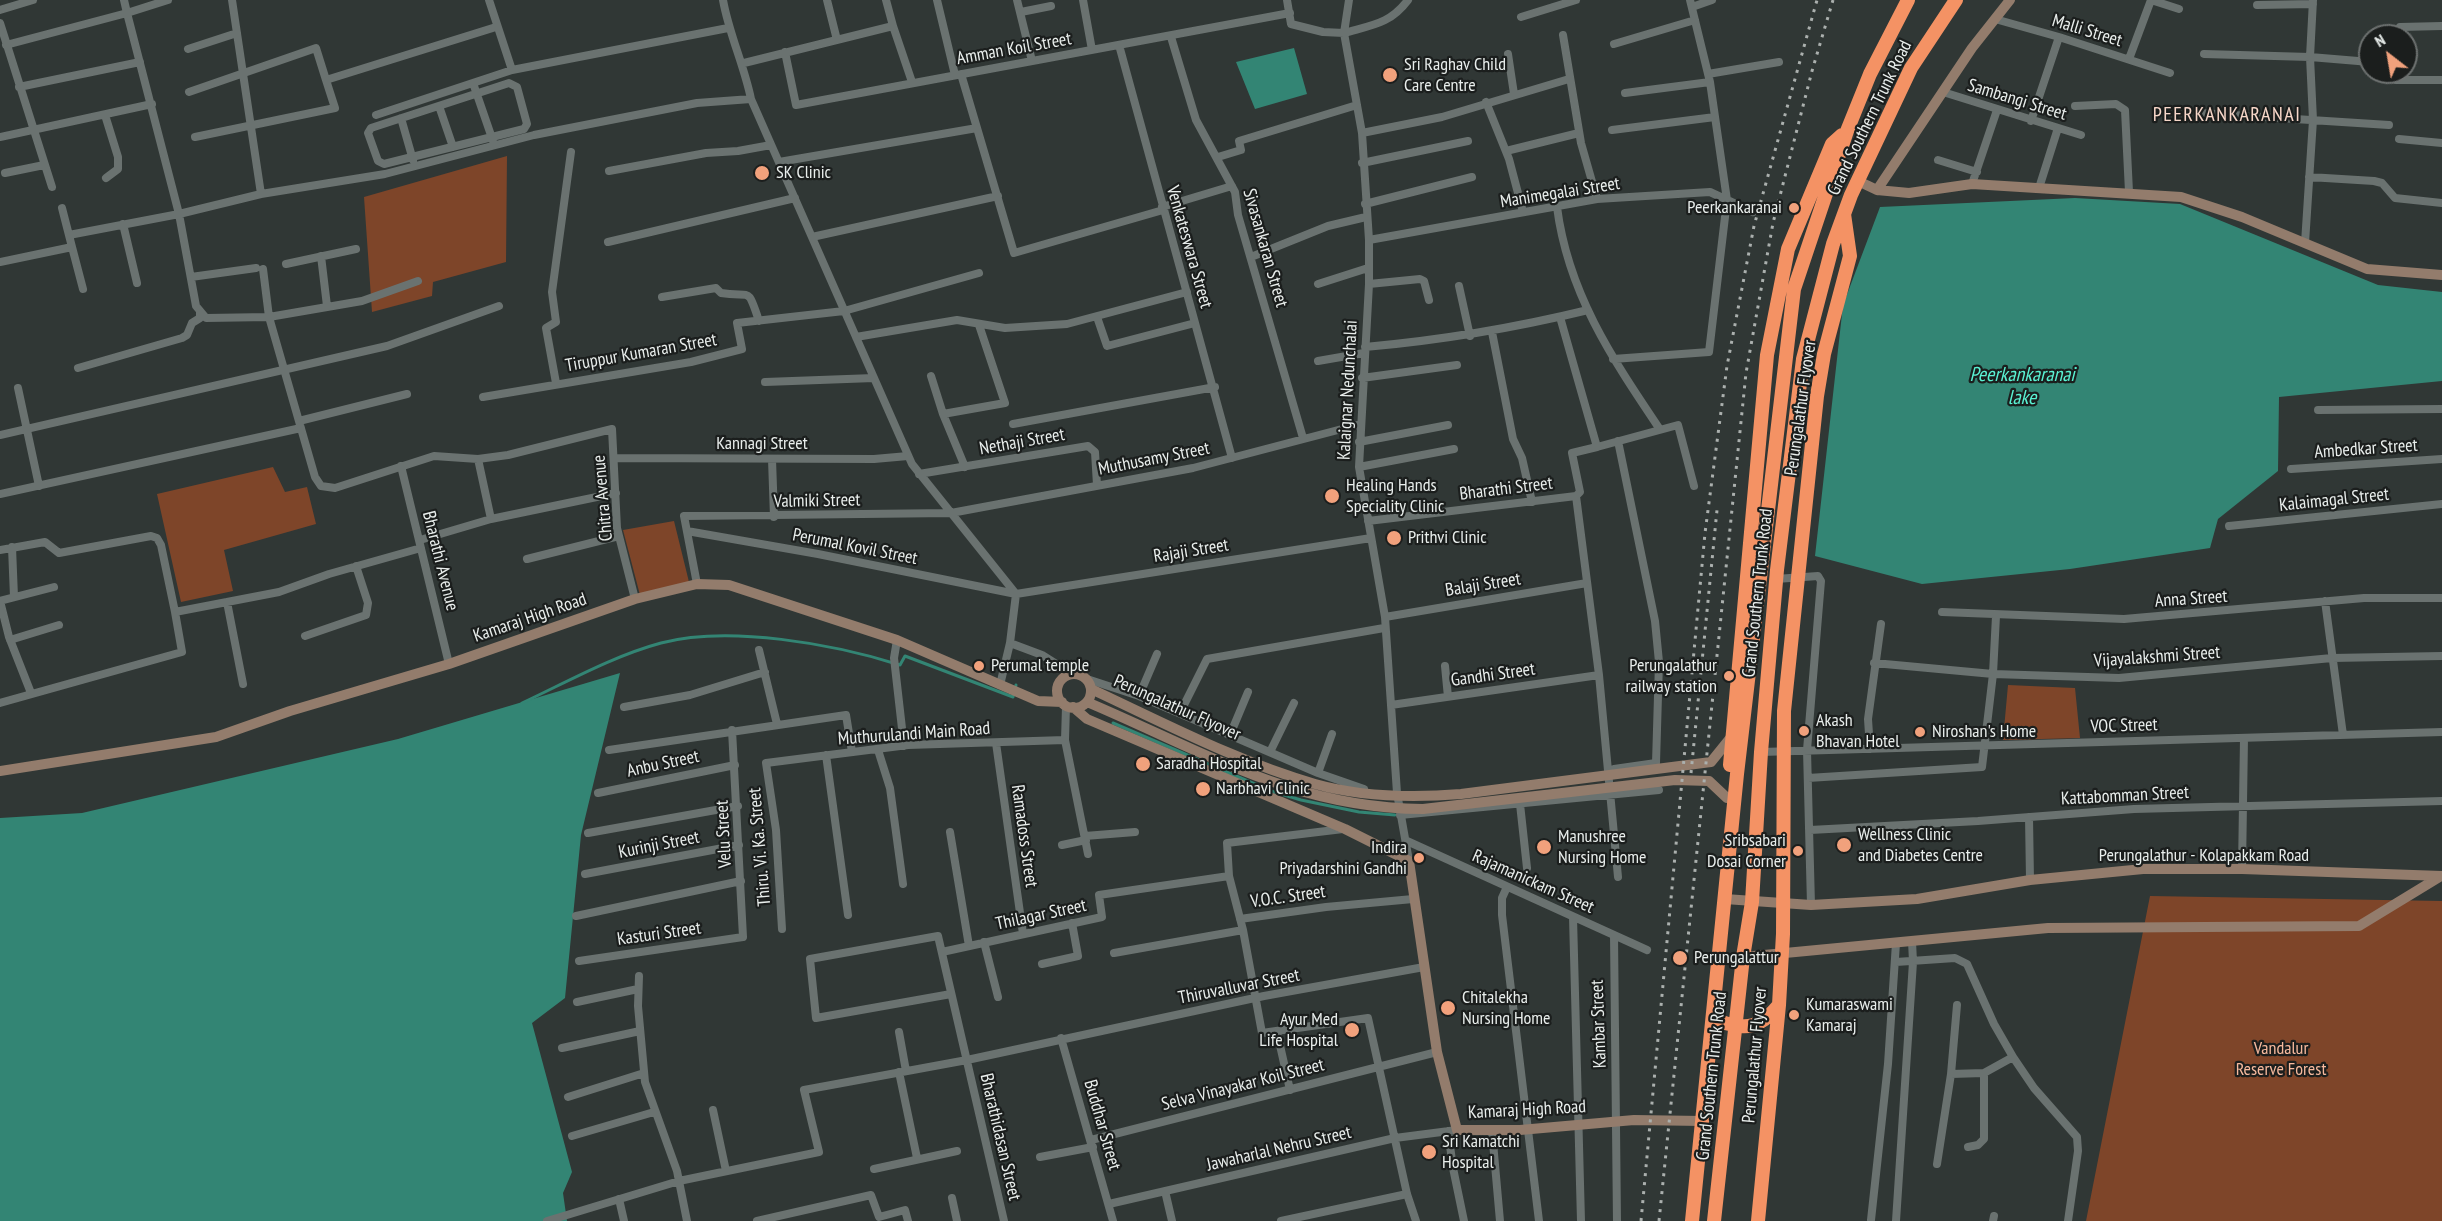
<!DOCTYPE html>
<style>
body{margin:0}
#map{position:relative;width:2442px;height:1221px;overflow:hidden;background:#303735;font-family:"PT Sans Narrow",sans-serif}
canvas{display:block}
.north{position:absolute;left:2358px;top:24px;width:60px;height:60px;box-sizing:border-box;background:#1b1e1d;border:2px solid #6d7170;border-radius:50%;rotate:329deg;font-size:16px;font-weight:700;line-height:24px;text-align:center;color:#e9eeec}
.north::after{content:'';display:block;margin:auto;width:21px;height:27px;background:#f1a17c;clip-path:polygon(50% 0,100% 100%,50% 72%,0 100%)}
</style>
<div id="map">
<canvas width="2442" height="1221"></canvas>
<div class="north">N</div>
</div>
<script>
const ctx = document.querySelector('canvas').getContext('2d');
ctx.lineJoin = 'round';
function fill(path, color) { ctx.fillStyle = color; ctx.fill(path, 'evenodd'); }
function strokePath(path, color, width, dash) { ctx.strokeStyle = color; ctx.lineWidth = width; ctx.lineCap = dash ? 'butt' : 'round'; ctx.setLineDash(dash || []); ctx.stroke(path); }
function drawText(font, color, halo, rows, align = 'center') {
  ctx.font = font + ' "PT Sans Narrow",sans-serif'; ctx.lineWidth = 4.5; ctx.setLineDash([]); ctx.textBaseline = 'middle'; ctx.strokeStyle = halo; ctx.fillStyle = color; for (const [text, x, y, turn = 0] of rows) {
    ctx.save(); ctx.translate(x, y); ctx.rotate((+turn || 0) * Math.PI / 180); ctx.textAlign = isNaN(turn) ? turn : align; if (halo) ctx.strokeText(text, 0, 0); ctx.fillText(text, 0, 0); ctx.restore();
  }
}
const green = new Path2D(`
 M507,156L506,262L433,282L432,296L372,312L364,197Z
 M273,467L285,492L307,487L316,524L224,550L233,591L181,602L157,494Z
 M674,521L689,582L640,595L623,530Z
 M2008,685L2075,688L2080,738L2003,740Z
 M2150,896L2442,901V1221H2086Z`);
const water = new Path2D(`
 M1294,48L1307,94L1255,109L1236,62Z
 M2075,198L2180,204L2378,285L2442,292V381L2279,397L2278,471L2218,519L2210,548L2070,569L1922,584L1815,556L1843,305L1880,207Z
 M620,673L581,835L565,998L532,1023L572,1172L563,1193L567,1221H0V818L82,813L398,739Z`);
const stream = new Path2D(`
 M522,703C567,682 613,656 661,643C729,625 834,644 900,665L905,656L1013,697L1016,685
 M1113,723L1271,791L1301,800L1359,812L1395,815`);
const street = new Path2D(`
 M124,0L127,13L168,0
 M232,0L261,194
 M489,0L512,70
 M723,0C729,34 744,65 751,99L912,464L1016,594L1010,643L1000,685
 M827,0L837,40
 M937,0L955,75
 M1017,0L1032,61
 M1083,0L1092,50
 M1287,0L1291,24L1323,32L1344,33L1362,133L1369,240V284L1359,467L1385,617L1397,793L1409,861
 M1349,0L1344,33C1372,25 1390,24 1408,0
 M2257,5L2313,4
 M1692,7L1712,0
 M0,10L33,0
 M1021,12L1051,6
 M1521,17L1576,0
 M1995,19L2059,37L2170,73
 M0,23L52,187
 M893,26L912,82
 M2400,27L2442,26
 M1563,35L1581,143L1597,199
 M1171,37L1196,120L1235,192L1238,215L1303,438
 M1614,44L1695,20
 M6,45L127,13L179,214L196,306L206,318L269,317L263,269
 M1119,45L1232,458
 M188,49L237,33
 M785,52L796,105L1290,13
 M1508,54L1514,94
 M2204,54L2310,57L2370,62
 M2129,59L2151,0L2179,9
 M744,63L893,26L886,0
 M961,74L1014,253L1163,210
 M1708,74L1779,62
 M2396,80H2442
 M473,83L493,141
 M509,83L517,87L527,124L524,129L384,164L378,161L368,133L371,128Z
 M19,87L140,62
 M189,92L316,48L326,80L496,27
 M1943,92L2081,135
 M1625,93L1710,82
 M1486,102L1509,159L1523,212
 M439,106L453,147
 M2075,106L2116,104L2125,110L2129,192
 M2201,113L2389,125
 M105,115L118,157V169L106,178
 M376,115L512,70L728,28
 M401,118L413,160
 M2031,121L2059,37
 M1612,130L1715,117
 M1362,133L1442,117L1569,79
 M0,137L152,104
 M195,137L335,108L326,80
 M2399,139L2442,143
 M1506,151L1579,133
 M1218,157L1241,150L1239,141L1357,105
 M1938,160L1977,172
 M779,162L977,128
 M1362,163L1468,141
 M609,171L706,153L738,151L771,145
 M5,173L44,165
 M2309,177L2374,181L2382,183L2395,198L2442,203
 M1972,184L1997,110
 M2039,188L2058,128
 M1365,204L1472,177
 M1162,207L1232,186
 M1557,207C1568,293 1612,358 1659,428
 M123,224L137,283
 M69,235L179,214L261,194L385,174L534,135L697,103L751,99
 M812,237L998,196
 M1369,240L1597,199L1710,192L1753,212
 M608,242L795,198
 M2305,243L2313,120L2310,57L2313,0
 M72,247L83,289
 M321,256L327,306
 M1251,257L1328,226L1366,217
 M0,262L72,247L62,208
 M286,264L356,249
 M191,277L256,268
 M418,281L362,301L269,317L315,477L321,486L335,488L434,456L478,459L508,455L612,429L617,528L635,599
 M1318,284L1368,268
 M1369,284L1420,279L1424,281L1429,300
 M1459,286L1470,336
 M662,297L716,288L721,293C752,298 747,285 759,321
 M1097,317L1107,346L1195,323
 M1560,317L1597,447L1678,425L1694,486
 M1492,332L1513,439L1522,458L1532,502
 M856,337L957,320L1005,328L1067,324L1187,292
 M1365,347C1444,340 1510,329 1588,310
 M1613,359L1709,352L1727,200L1710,82L1690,0
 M1318,361L1364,353
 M78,368L182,338L187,335L192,323L200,318V312
 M931,376L943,414
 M1362,378L1457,365
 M765,382L874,378
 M556,383L546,328L556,322L552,292L571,152
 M18,388L39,486
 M483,397L691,362L742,349L737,323L844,311L979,273
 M2318,410L2442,409
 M299,421L407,394
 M1013,424L1215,387
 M0,435L387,346L499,306
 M1359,442L1448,425
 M1597,447L1572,453L1580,492L1576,496L1599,675L1618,877
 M615,458L874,459L908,456
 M478,459L491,519
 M772,459L774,517
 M401,466L449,664
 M965,467L943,414L1005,403L979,325
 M1359,467L1454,449
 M2291,469L2442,459
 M919,474L1088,446L1095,452L1097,485
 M0,494L301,428
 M1368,521L1576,496
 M2229,526L2442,504
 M687,531L818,554L1016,594L1371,538
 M420,540L491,519L616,493
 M12,547L14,597
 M0,550L45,542L59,553L151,536L157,538L161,545L175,612
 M527,559L619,536
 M1776,579L1818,576L1821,581L1807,750L1811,905
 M697,584L684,516L951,513L1193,468L1361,424
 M0,601L9,637L31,693
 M0,601L54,587
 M2325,601L2343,735
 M227,602L243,684
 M1942,612L2124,619L2364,598H2442
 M1385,617L1587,583
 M305,636L366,615L368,603L356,566
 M10,640L59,625
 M897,640L894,658L904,746
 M1010,643L1042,655L1072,674
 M759,650L777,724
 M1874,663L1993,674L2119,678L2332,658L2442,656
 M1445,666L1448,697
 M1087,679L1139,696L1318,773L1364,789
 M1139,696L1157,654
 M0,703L182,652L175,612L279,592L329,574L421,548
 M1391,705L1599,675
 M1066,706L1065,740L1088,854
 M624,707L690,695L765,672
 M1180,713L1207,659L1384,628
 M1230,735L1248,692
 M996,743L1023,934
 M1870,749L1868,719L1881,624
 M609,750L846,715L852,752
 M878,750L890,788L903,884
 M1270,752L1294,703
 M1761,752L2442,732
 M826,755L848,915
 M1614,769L1656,763L1659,662L1655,621L1618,441
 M1318,773L1332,734
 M1808,778L1982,767L1993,674L1996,616
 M598,793L735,765
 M1520,804L1527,868
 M1400,815L1659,790
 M2029,817L2030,880
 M1343,829L1227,843L1229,876L1243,930L1262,1033L1368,1018L1407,1194L1416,1221
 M1810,830L1978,821L2134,809L2442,801
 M950,832L969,946
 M588,833L738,806
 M1085,836L1135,832
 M1407,841L1647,950
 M1062,845L1086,840
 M2242,869L2244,738
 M585,874L739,845
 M1507,887L1502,898V915L1539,1221
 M576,916L741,881
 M1573,917L1581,1221
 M1240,919L1326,907L1413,899
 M782,929L776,830L766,763L908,745L1065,740
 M1614,935L1617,1221
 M984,942L998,997
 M942,952L1102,917L1099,895L1229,876
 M1114,953L1243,930
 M579,961L743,937L732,730
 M1896,962L1955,958L1967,964L1994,1024L2013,1057L2034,1088L2077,1137L2078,1151L2068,1221
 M1042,964L1078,956L1072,923
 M639,976L638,1006L645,1082L677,1171L687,1221
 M951,994L816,1018L810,959L938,936L1004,1221
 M577,1002L638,989
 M1957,1005L1951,1074L1984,1073L2013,1057
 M899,1032L906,1071
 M1277,1032L1290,1090
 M1061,1038L1113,1221
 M562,1048L640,1031
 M899,1072L917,1158
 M568,1097L644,1073
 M713,1110L726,1171
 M1448,1131L1453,1168L1464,1221
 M1492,1131L1500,1221
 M572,1136L654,1112
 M1091,1140L1437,1052
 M1968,1147L1978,1145L1984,1139V1073
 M1040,1157L1093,1147
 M1937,1164L1951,1074
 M874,1169L957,1151
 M1165,1191L1172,1221
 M952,1198L957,1221
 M619,1199L624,1221
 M1109,1204L1395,1138L1457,1130
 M1871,1220L1888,1064L1896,943
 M547,1221L679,1181L819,1152L804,1090L967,1060L1264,996L1424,967
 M757,1221L871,1195L879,1217L905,1210L908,1221
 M1281,1221L1407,1194
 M1896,1221L1913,962L1912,941
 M1993,1221L1994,1216`);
const secondary = new Path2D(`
 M1858,181L1877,190L1972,48L2010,0
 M1877,190L1909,193L1972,184L2181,197L2242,217L2367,269L2442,275
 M1057 691a17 17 0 1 1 34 0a17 17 0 1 1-34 0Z
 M1091,689C1164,723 1238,762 1315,784C1362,797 1413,798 1461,794L1711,762L1732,736
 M1087,702C1203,751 1293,808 1423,809L1675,780L1709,781L1727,798
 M1073,707L1087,719L1345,829L1409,861L1437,1052L1457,1130H1520L1634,1120L1703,1121
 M0,771L216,737L290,711L449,664L635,599L697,584L729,585L897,640L1038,701L1062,702
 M1725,899L1811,905L1917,899L2030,880L2143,869H2242L2442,876
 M1743,957L2048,928L2359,926L2441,876`);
const highway = new Path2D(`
 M1730,765L1767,355L1788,249L1832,144L1842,135
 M1714,1007L1719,1021C1747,1031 1760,1028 1779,1005
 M1692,1221L1737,774L1794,289L1847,131L1870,74L1908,0
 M1714,1221L1743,957L1752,902L1761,752L1777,570L1803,359L1833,244L1851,195L1911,68L1956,0
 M1758,1221L1779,1005L1783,934L1784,711L1817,396L1824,354L1850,256L1844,214`);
const rail = new Path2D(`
 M1691,773L1717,510
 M1641,1221L1705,533L1727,366L1754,226L1817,0
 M1659,1221L1746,373L1773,223L1812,71L1833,0`);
const markers = [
 [1390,75,8,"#f1a17c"],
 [762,173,8,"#f1a17c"],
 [1794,208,6,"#f1a17c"],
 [1332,496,8,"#f1a17c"],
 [1394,538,8,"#f1a17c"],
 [979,666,6,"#f1a17c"],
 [1729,676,6,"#f1a17c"],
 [1804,731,6,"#f1a17c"],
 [1920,732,6,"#f1a17c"],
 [1143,764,8,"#f1a17c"],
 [1203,789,8,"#f1a17c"],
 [1844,845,8,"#f1a17c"],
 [1544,847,8,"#f1a17c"],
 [1798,851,6,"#f1a17c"],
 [1419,858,6,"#f1a17c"],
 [1680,958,8,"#f1a17c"],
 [1448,1008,8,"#f1a17c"],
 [1794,1015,6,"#f1a17c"],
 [1352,1030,8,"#f1a17c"],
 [1429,1152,8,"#f1a17c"]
];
const streetNames = [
 ["Malli Street",2087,31,17],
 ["Amman Koil Street",1014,49,-10],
 ["Sambangi Street",2017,100,17],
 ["Grand Southern Trunk Road",1870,118,-64],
 ["Manimegalai Street",1560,193,-9],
 ["Venkateswara Street",1189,247,74],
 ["Sivasankaran Street",1265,248,74],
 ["Tiruppur Kumaran Street",641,353,-10],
 ["Kalaignar Nedunchalai",1348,390,-87],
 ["Perungalathur Flyover",1801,408,-82],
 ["Nethaji Street",1022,442,-10],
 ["Kannagi Street",762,444],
 ["Ambedkar Street",2366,449,-4],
 ["Muthusamy Street",1154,459,-11],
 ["Bharathi Street",1506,489,-7],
 ["Chitra Avenue",603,498,-95],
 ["Kalaimagal Street",2334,500,-6],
 ["Valmiki Street",817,501,-1],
 ["Perumal Kovil Street",855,547,11],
 ["Rajaji Street",1191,551,-9],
 ["Bharathi Avenue",440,561,76],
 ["Balaji Street",1483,585,-9],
 ["Grand Southern Trunk Road",1758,593,-84],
 ["Anna Street",2191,599,-4],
 ["Kamaraj High Road",530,618,-19],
 ["Vijayalakshmi Street",2157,657,-4],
 ["Gandhi Street",1493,675,-8],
 ["Perungalathur Flyover",1177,708,24],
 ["VOC Street",2124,726,-2],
 ["Muthurulandi Main Road",914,734,-4],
 ["Anbu Street",663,764,-12],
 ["Kattabomman Street",2125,796,-3],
 ["Velu Street",724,834,-93],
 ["Ramadoss Street",1024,836,82],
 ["Kurinji Street",659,845,-11],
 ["Thiru. Vi. Ka. Street",760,847,-95],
 ["Perungalathur - Kolapakkam Road",2204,856],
 ["Rajamanickam Street",1533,882,24],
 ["V.O.C. Street",1288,897,-8],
 ["Thilagar Street",1041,915,-12],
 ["Kasturi Street",659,934,-8],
 ["Thiruvalluvar Street",1239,987,-11],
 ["Kambar Street",1599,1024,-92],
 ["Perungalathur Flyover",1755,1055,-85],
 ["Grand Southern Trunk Road",1712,1076,-84],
 ["Selva Vinayakar Koil Street",1243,1085,-14],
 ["Kamaraj High Road",1527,1110,-3],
 ["Buddhar Street",1102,1125,74],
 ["Bharathidasan Street",1000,1137,77],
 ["Jawaharlal Nehru Street",1279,1149,-13]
];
const poiNames = [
 ["Sri Raghav Child",1404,65],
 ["Care Centre",1404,86],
 ["SK Clinic",776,173],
 ["Peerkankaranai",1782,208,"right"],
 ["Healing Hands",1346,486],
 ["Speciality Clinic",1346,507],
 ["Prithvi Clinic",1408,538],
 ["Perumal temple",991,666],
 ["Perungalathur",1717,666,"right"],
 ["railway station",1717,687,"right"],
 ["Akash",1816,721],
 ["Bhavan Hotel",1816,742],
 ["Niroshan's Home",1932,732],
 ["Saradha Hospital",1156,764],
 ["Narbhavi Clinic",1216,789],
 ["Wellness Clinic",1858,835],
 ["and Diabetes Centre",1858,856],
 ["Manushree",1558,837],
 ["Nursing Home",1558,858],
 ["Sribsabari",1786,841,"right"],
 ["Dosai Corner",1786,862,"right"],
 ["Indira",1407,848,"right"],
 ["Priyadarshini Gandhi",1407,869,"right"],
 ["Perungalattur",1694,958],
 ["Chitalekha",1462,998],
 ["Nursing Home",1462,1019],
 ["Kumaraswami",1806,1005],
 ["Kamaraj",1806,1026],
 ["Ayur Med",1338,1020,"right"],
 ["Life Hospital",1338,1041,"right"],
 ["Sri Kamatchi",1442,1142],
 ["Hospital",1442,1163]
];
const parkNames = [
 ["Vandalur",2281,1049],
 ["Reserve Forest",2281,1070]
];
const neighbourhoodNames = [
 ["PEERKANKARANAI",2227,115]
];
const waterNames = [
 ["Peerkankaranai",2022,375],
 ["lake",2022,398]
];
fill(green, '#7e4529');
fill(water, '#338574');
strokePath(stream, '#338574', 3);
strokePath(street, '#6a7270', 8);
strokePath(secondary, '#937c6c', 10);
strokePath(highway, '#f49264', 14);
strokePath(rail, '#abb0ae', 3, [3, 6]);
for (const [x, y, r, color] of markers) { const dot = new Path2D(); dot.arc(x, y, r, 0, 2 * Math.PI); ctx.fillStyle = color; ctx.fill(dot); strokePath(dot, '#1b1e1d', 2); }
drawText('18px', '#e9eeec', '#1b1e1d', streetNames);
drawText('18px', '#e9eeec', '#1b1e1d', poiNames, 'left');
drawText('18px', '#f7ba9e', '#1b1e1d', parkNames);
ctx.letterSpacing = '1.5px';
drawText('20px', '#f7d7c9', '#1b1e1d', neighbourhoodNames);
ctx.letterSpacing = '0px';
drawText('italic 20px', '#5af2d3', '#1b1e1d', waterNames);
</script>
